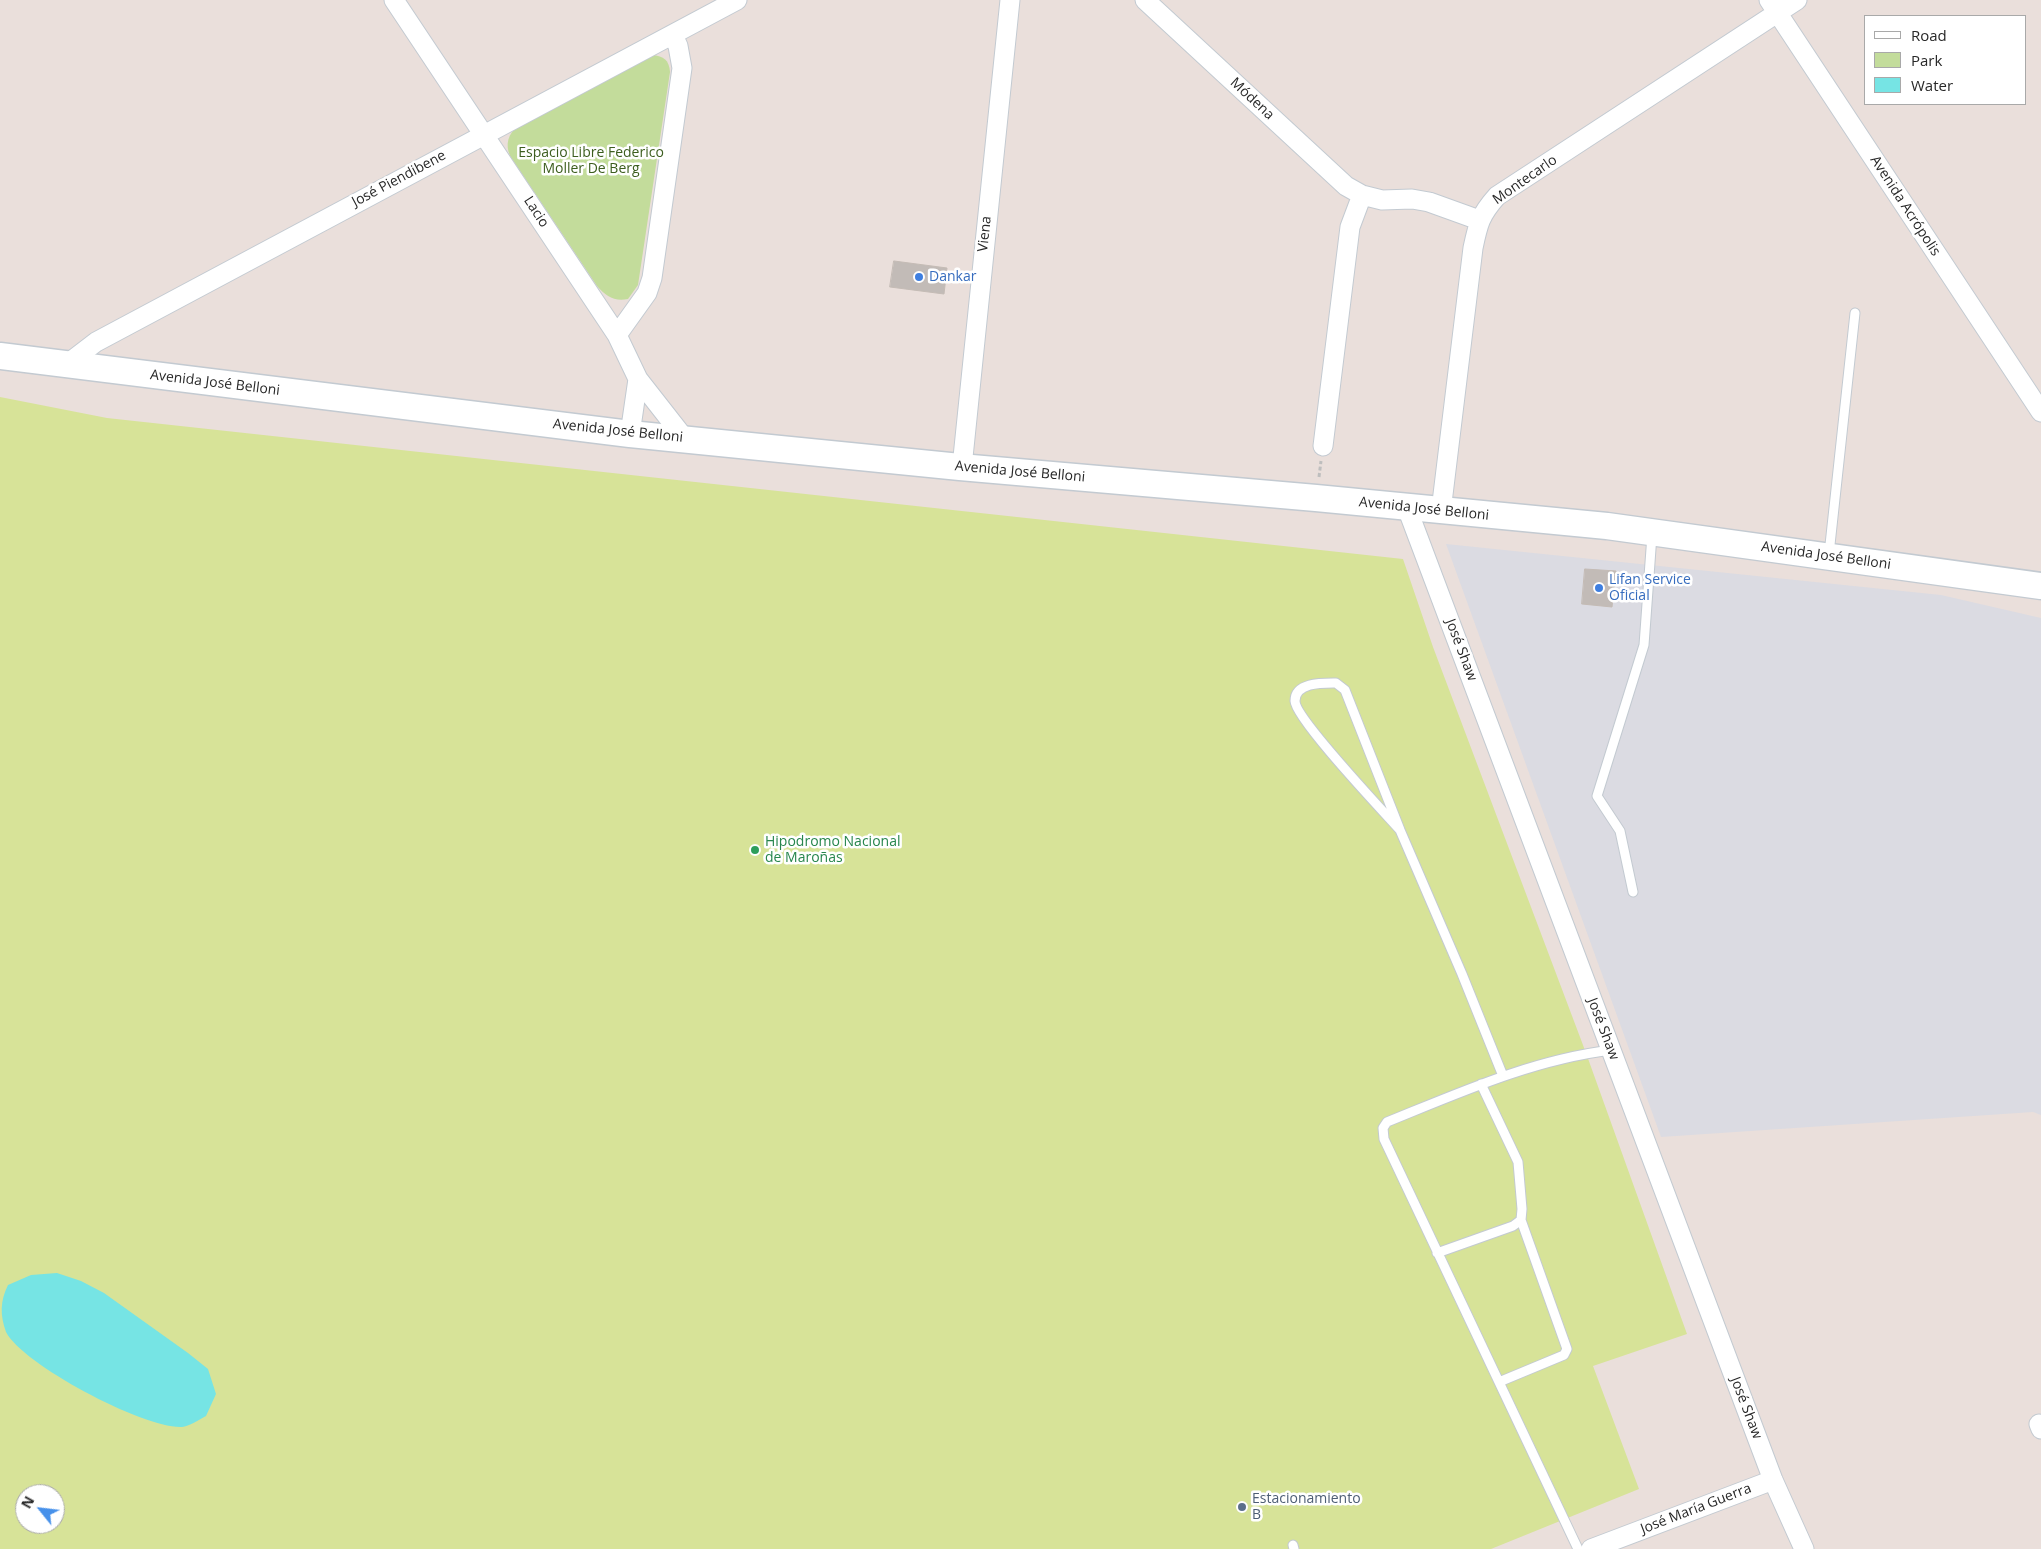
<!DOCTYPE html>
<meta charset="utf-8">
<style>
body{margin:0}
#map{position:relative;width:2041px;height:1549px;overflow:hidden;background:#eadfdb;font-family:"Open Sans",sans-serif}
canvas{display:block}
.legend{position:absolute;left:1864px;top:15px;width:162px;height:90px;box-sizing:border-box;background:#fff;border:1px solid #a9a9a9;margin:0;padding:6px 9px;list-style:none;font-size:15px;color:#282828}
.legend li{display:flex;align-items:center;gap:10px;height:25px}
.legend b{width:25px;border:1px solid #a9a9a9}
.north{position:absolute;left:15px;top:1484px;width:50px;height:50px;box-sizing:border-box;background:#fff;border:1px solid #a9a9a9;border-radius:50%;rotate:299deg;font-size:14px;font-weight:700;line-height:20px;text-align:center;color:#282828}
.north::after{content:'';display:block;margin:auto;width:18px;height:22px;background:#4791ea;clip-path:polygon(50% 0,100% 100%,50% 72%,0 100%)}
</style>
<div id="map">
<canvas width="2041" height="1549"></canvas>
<ul class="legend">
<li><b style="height:6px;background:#fff"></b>Road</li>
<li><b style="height:14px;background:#c3dc9b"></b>Park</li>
<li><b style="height:14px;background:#76e4e4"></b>Water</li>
</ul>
<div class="north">N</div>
</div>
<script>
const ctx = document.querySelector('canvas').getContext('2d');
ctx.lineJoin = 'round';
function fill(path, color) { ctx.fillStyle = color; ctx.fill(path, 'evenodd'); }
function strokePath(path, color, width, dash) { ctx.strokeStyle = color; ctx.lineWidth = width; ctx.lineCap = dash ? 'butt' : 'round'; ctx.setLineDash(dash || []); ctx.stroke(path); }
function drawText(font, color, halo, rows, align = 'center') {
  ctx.font = font + ' "Open Sans",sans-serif'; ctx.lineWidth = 5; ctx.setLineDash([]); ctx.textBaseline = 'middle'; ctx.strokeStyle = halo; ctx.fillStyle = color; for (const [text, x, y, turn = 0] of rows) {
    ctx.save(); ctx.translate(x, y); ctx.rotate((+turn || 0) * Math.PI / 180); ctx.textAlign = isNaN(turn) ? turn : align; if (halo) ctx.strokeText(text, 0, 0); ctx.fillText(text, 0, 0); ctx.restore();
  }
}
const industrial = new Path2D(`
 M1446,544L1941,595L2041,618V1115L2033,1112L1661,1137Z`);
const green = new Path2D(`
 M652,55C664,56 669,60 670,72L638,285L628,299C614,302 606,296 597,286L510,156C505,144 508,134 518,126Z`);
const pitch = new Path2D(`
 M0,397L107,418L1403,559L1433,647L1586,1053L1687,1334L1593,1366L1639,1489L1491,1549H0ZM25,1494H55V1524H25Z`);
const water = new Path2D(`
 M57,1273L81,1281L104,1293L188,1353L208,1369L216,1394L206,1416C199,1420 189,1426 182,1427C145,1429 23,1365 6,1332C0,1315 0,1301 8,1285L31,1275Z`);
const building = new Path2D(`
 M894,261L947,268L944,294L890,287Z
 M1585,569L1616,571L1612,607L1582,604Z`);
const path = new Path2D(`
 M1319,477L1321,461`);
const lane = new Path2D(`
 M1829,554L1855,313
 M1400,830C1383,811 1295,718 1295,701C1295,682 1323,683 1336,683L1345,690L1400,830L1462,974L1503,1076
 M1633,892L1620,831L1597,796L1644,645L1652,535
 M1437,1253L1513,1226L1521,1220L1522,1209L1518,1162L1481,1084
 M1499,1382L1564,1355L1567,1349L1521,1220
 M1293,1545L1294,1549
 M1578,1549L1384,1139L1383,1128L1387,1122C1461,1092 1532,1060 1611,1050`);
const street = new Path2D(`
 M394,0L617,335L638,379L685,439
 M1145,0L1346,186L1362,195L1382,200L1412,199L1429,202L1479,220
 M1769,0L2041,412
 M617,335L647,293L652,278L682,68L678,46L673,35
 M66,365L96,342L737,0
 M630,434L638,379
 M1323,446L1350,227L1362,195
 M962,467L1010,0
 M1407,508L1773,1480L1804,1549
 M1441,511L1473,248C1478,224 1480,215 1497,196L1797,0
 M2039,1424L2041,1429
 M1591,1549L1773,1480`);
const secondary = new Path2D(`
 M0,356L630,434L960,467L1316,498L1607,526L2041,586`);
const markers = [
 [919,277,5,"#3f7fe0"],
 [1599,588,5,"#3f7fe0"],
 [755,850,5,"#2e9e5b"],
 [1242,1507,5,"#5c6f8a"]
];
const streetNames = [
 ["Módena",1252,99,43],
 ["José Piendibene",399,179,-28],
 ["Montecarlo",1525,180,-35],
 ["Avenida Acrópolis",1905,206,57],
 ["Lacio",536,212,57],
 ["Viena",985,234,-84],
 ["Avenida José Belloni",215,383,7],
 ["Avenida José Belloni",618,431,6],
 ["Avenida José Belloni",1020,472,5],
 ["Avenida José Belloni",1424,509,6],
 ["Avenida José Belloni",1826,556,8],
 ["José Shaw",1461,650,69],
 ["José Shaw",1603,1029,69],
 ["José Shaw",1746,1408,69],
 ["José María Guerra",1696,1509,-21]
];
const parkNames = [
 ["Espacio Libre Federico",591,153],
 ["Moller De Berg",591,169]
];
const shopNames = [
 ["Dankar",929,277],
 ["Lifan Service",1609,580],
 ["Oficial",1609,596]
];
const leisureNames = [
 ["Hipodromo Nacional",765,842],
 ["de Maroñas",765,858]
];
const serviceNames = [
 ["Estacionamiento",1252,1499],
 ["B",1252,1515]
];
fill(industrial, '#dbdbe2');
fill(green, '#c3dc9b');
fill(pitch, '#d7e398');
fill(water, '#76e4e4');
fill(building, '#c2bbb7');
strokePath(building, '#c4bbb5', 1);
strokePath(lane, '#c3cad1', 11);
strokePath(street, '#c3cad1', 21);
strokePath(secondary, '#c3cad1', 29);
strokePath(path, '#bebebe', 3, [4, 2.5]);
strokePath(lane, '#fff', 9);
strokePath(street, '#fff', 19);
strokePath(secondary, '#fff', 26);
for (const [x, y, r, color] of markers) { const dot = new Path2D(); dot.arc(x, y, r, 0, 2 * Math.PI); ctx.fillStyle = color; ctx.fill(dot); strokePath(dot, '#fff', 2); }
drawText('14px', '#282828', '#fff', streetNames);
drawText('14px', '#3d5e1f', '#fff', parkNames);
drawText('14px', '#366cbe', '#fff', shopNames, 'left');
drawText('14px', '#27864d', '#fff', leisureNames, 'left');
drawText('14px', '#4e5e75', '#fff', serviceNames, 'left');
</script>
